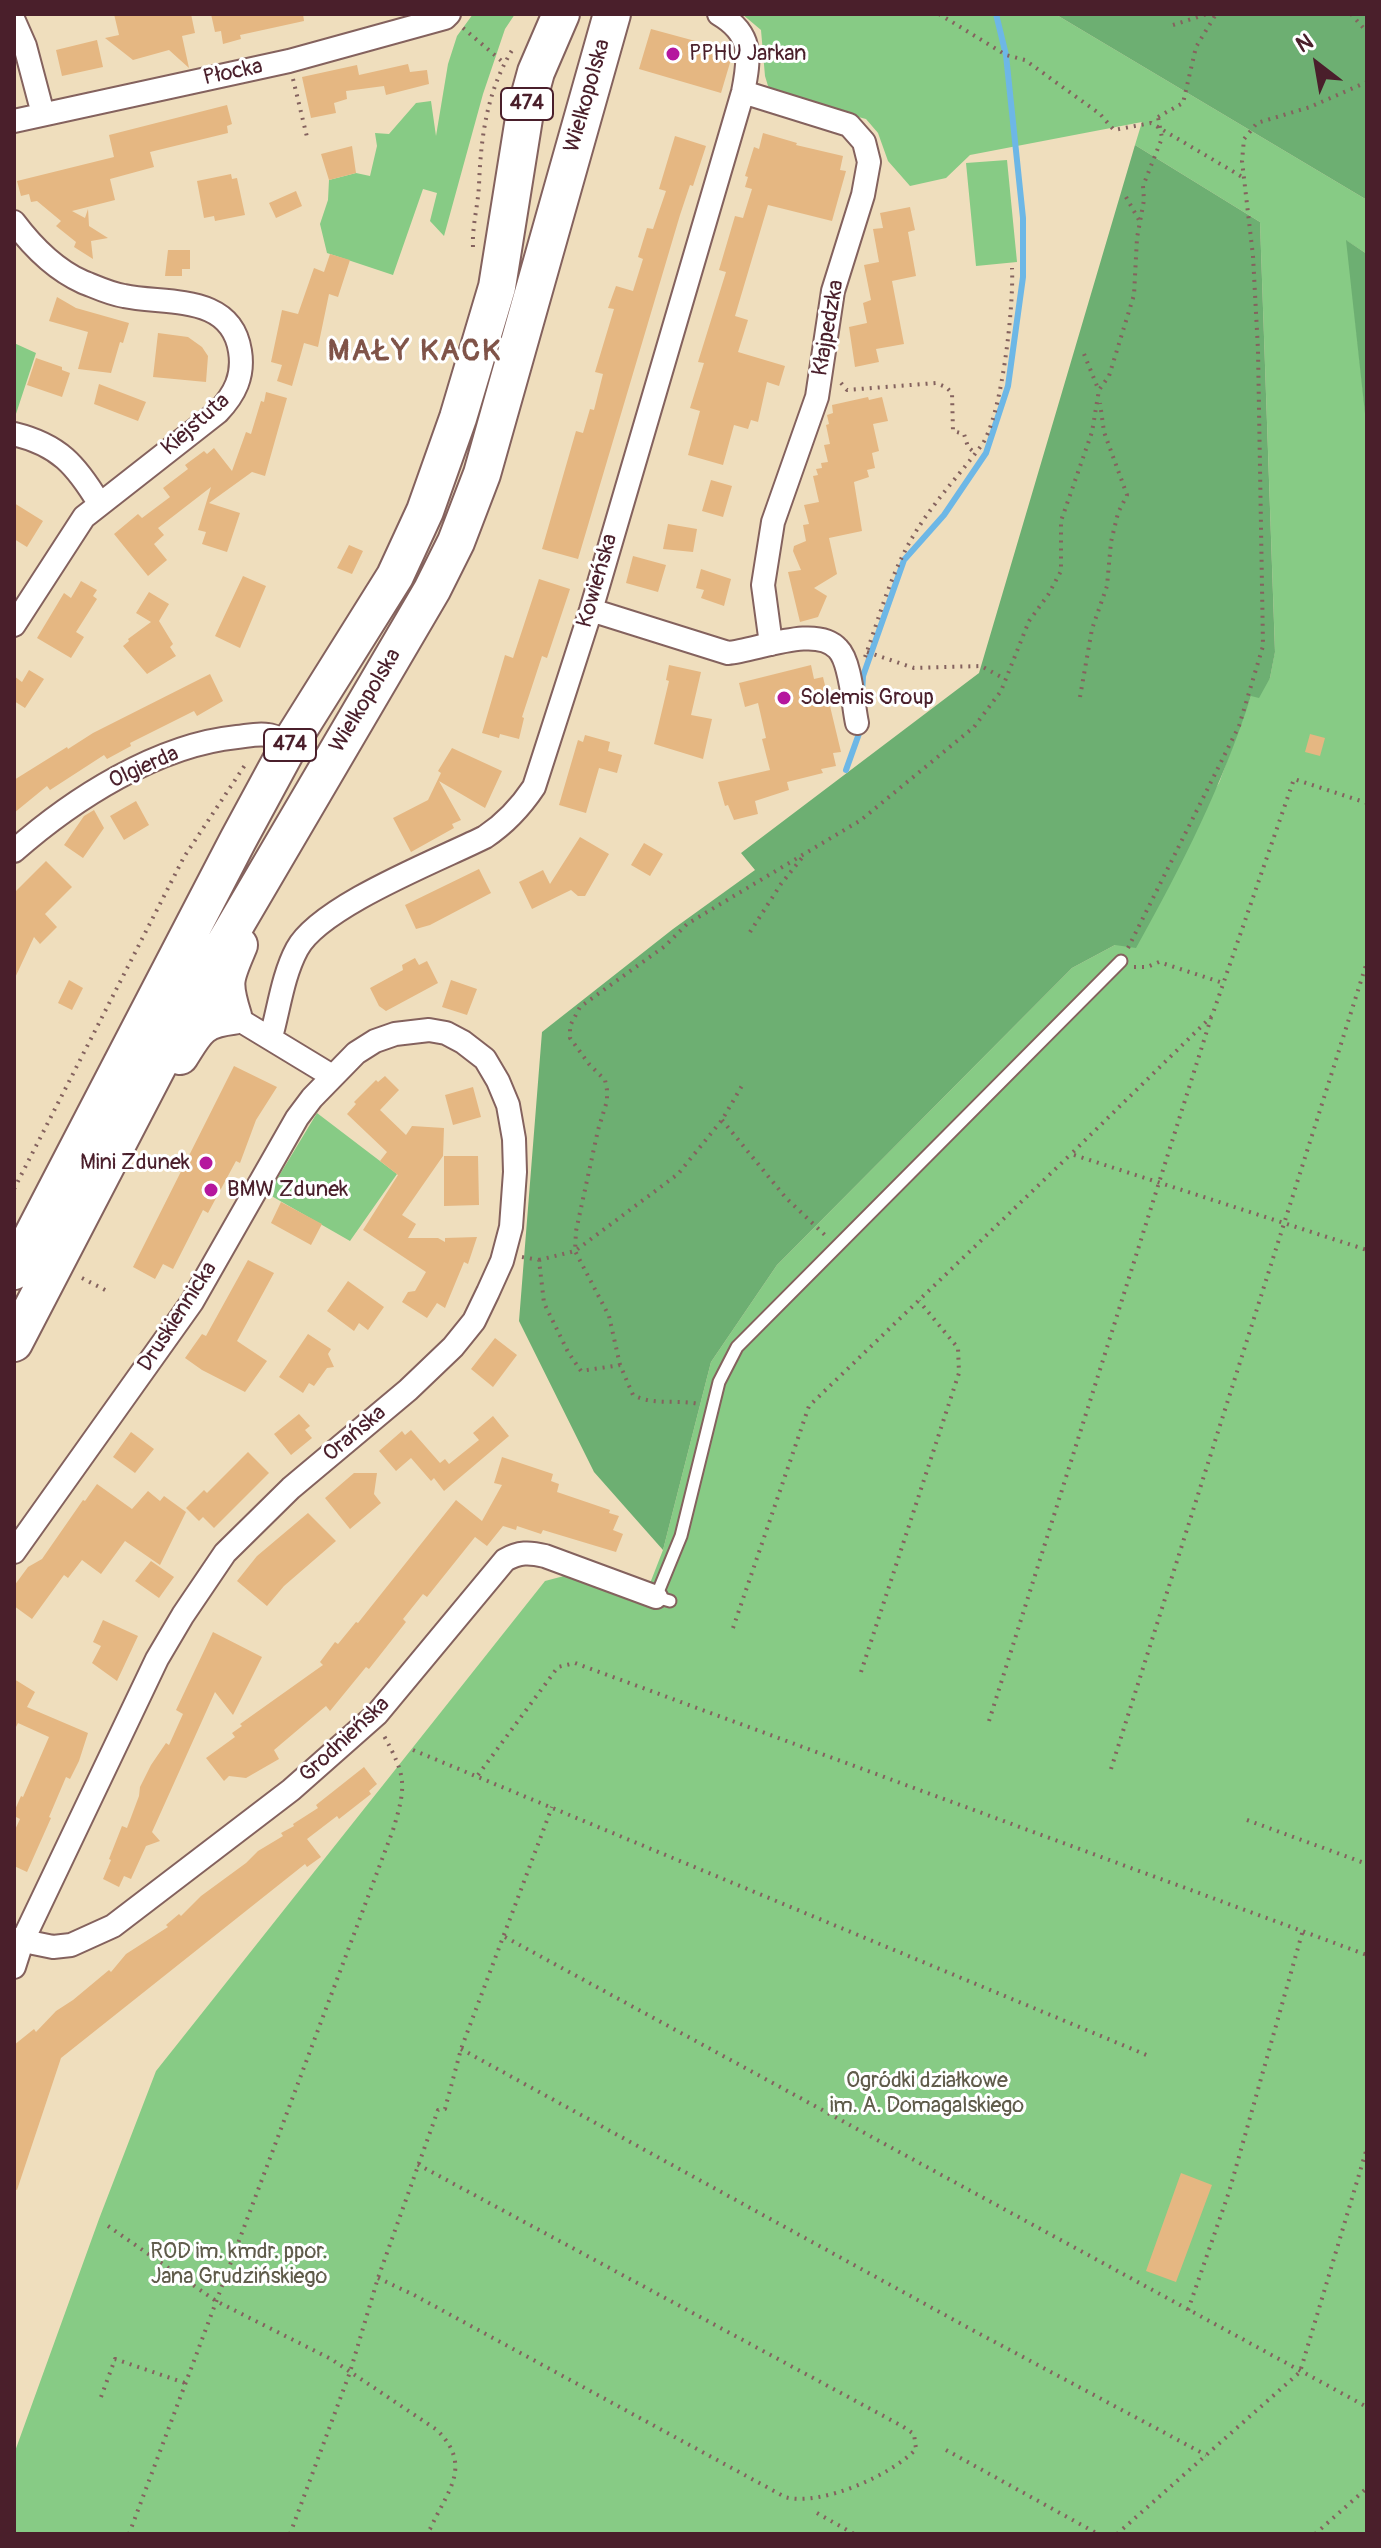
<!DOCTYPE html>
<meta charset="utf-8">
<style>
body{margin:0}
#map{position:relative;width:1381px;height:2548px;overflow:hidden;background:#efdebd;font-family:Pangolin,sans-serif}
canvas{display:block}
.frame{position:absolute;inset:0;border:16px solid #4a1f2b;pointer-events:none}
.north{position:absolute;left:1277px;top:24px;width:80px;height:80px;-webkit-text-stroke:6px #fff;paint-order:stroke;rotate:329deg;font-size:22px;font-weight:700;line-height:32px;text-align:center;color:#4a1f2b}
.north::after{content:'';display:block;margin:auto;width:28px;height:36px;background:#4a1f2b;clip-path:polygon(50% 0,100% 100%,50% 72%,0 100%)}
</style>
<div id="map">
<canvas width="1381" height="2548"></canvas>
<div class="frame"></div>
<div class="north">N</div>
</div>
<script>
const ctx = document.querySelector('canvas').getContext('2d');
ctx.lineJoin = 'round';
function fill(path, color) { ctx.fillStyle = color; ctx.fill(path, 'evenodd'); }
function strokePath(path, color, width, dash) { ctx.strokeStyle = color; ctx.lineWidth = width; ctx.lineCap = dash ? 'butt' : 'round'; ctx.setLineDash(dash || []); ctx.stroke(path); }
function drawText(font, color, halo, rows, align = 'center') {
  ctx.font = font + ' Pangolin,sans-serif'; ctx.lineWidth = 6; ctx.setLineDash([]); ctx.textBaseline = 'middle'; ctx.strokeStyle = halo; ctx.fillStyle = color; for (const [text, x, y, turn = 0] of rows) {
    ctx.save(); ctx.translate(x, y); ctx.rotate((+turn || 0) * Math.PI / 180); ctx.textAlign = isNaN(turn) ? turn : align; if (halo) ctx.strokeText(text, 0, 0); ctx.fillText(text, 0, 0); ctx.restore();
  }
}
const green = new Path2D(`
 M473,14H515L505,29L483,94L444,236L430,221L437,193L423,189L393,275L327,253L320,224L328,200L329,180L356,173L370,176L377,146L375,133L389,134L416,103L431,101L436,136L448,64L457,36Z
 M742,14H1055L1367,200V254L1347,241L1367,428V2534H14V2454L99,2219L156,2071L545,1581L564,1576L642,1604L663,1550L711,1362L777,1265L1072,968L1115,945L1219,783L1251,696L1270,678L1275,651L1260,222L1135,145L1142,122L970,155L946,178L910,186L888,161L878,133L866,119L781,97L768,86L765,76L761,30Z
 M1007,160L1017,262L976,266L966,163Z
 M14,343L36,353L14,420Z
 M317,1113L397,1174L350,1241L268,1194Z`);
const forest = new Path2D(`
 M1055,14H1367V200Z
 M1135,145L1260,222L1275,652L1270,678L1259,698L1251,696C1223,784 1181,868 1136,948L1115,945L1072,968L777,1265L711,1362L663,1550L594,1472L519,1321L542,1032L673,929L755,870L741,853L979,673Z
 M1346,240L1367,254V432Z`);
const stream = new Path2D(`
 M862,693L863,676L904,560L944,515L986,453L1008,386L1023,277V218L1006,55L996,14
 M846,770L861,728`);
const building = new Path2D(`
 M114,14H191L195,33L182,36L189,68L169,50L133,60L105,38L119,35Z
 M211,14H303L304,21L240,35L241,39L223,44L221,31L215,32Z
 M651,29L710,45L709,50L732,56L721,93L639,69Z
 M97,40L103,67L62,76L56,50Z
 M408,64L410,72L427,70L429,84L386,95L384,86L346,91L347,99L334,103L336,113L311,118L302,77L357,65L359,75Z
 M227,105L232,124L227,126L228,133L150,152L154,167L110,179L115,200L72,211L85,218L88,209L89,226L108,238L91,241L93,259L74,247L76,242L56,226L61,221L37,201L31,202L29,194L21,196L17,181L114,157L109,135Z
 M763,133L797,143L796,145L843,156L840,170L846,171L832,221L768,205L735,316L748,320L738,352L785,366L779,386L767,382L758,422L751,420L748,429L734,425L723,465L688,455L700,411L690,408L704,363L698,362L726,272L719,270L735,216L743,218L752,189L745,187L748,177L745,176L754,147L759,149Z
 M675,136L706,146L693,186L690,185L680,215L578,559L542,549L576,431L583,433L590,409L594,410L603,374L595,372L614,309L608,308L616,286L633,291L643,259L638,257L647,228L653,229L666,191L659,189Z
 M352,146L356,173L329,180L321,154Z
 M231,174L232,179L237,178L245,215L215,221L214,216L204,218L197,181Z
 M296,191L302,206L276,218L269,203Z
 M910,207L915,230L908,232L916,276L892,281L904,344L876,349L879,362L855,367L849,327L867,323L863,303L871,300L864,265L879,262L873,229L883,228L880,213Z
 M168,250H190V269H182V276H165Z
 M330,254L350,260L338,297L329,294L318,347L304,343L292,386L277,381L282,365L271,362L282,310L298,314L314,268L324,272Z
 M57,297L76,308L129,323L123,343L120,342L111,373L78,369L88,332L49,321Z
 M158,333L188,337L202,347L208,356L206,382L153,377Z
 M36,358L62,367V370L70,373L62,397L27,385Z
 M99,384L146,402L138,421L94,404Z
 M266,392L287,398L265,476L252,472L209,503L240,513L227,552L202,544L206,532L198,530L211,487L158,528L164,535L154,544L167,560L148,576L114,534L138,514L142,518L170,497L163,488L188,469L185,465L204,451L207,454L214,448L232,471L246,432L251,434L261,401L264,402Z
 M868,397L869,400L882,397L888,421L873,424L879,451L872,453L875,468L867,470L869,477L854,482L862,531L829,538L837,574L814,588L827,596L818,617L800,622L788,572L801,570L793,551L794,546L806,541L803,525L809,524L804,505L819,502L813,476L818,475L816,469L822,468L821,463L828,462L824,445L830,444L826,425L829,424L827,415L833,413L832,405Z
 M711,480L732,486L723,517L702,511Z
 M14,503L43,521L27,547L14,539Z
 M668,524L697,529L693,552L663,549Z
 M349,545L363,551L352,574L337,568Z
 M633,556L666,565L658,592L626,583Z
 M701,569L731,579L724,606L701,598L704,590L696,588Z
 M243,576L266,586L240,648L215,636Z
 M539,579L570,589L547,658L542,656L522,717L524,718L519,739L500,734L499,738L482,733L505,655L513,658Z
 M81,581L97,590L93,596L97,599L76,632L84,637L71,658L37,638L64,593L71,598Z
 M149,592L169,604L159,621L173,644L170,647L176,656L147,674L123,646L129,641L128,639L151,622L136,613Z
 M669,665L701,672L691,715L712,719L703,759L654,744L669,681L666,680Z
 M811,665L814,679L823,677L841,752L833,753L836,766L821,769L823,773L787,782L789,790L755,801L758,814L734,820L728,805L725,806L718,782L770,770L762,739L766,738L758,703L745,707L739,683Z
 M29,670L44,679L25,708L14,701V676L22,682Z
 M210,674L223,701L197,716L194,711L130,743L131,746L107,759L104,755L50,790L47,786L14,813V780L67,747L68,749L93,733Z
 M1310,734L1325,738L1320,756L1305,752Z
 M585,735L610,742L608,751L622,755L617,773L599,768L586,813L559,805L578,740L583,742Z
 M452,748L502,771L485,808L439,781L461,820L452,824L454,828L411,852L393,818L428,800L441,773L438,771Z
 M136,801L149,825L124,840L110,816Z
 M94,810L104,828L83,858L64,845L84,816Z
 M580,837L609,854L585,896H578L571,890L532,909L519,882L543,870L550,884Z
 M644,843L663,854L650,876L631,865Z
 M46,861L72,887L45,914L57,927L40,944L34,937L14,980V893Z
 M479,869L491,893L430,925L416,929L405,905Z
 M415,958L419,965L427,961L438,983L386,1011L379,1006L370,988L403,970L402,965Z
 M69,980L83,988L72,1010L58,1003Z
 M451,980L477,989L467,1015L442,1007Z
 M234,1066L277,1087L256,1120L240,1163L236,1161L208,1213L203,1210L173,1269L163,1264L155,1279L133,1267Z
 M385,1076L399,1090L380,1110L406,1135L412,1126L444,1128L443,1156L402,1215L416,1224L408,1238H438L445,1242V1238L477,1237L468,1264L464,1262L445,1308L437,1303L427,1318L402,1302L408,1292L415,1291L426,1272L363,1230L398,1175L380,1161L387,1152L347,1114L356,1104L354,1102L376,1080L378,1082Z
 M473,1087L481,1117L453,1125L445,1095Z
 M444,1156H478L479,1205L444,1206Z
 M281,1202L322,1224L311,1245L271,1223Z
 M248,1260L274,1273L237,1341L267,1361L245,1392L202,1370L185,1358L202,1334L206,1336Z
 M348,1281L384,1307L368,1330L359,1323L354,1331L327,1311Z
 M308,1334L331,1349L328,1354L334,1367L327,1368L314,1386L309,1383L303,1393L279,1377Z
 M495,1338L517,1355L493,1387L471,1369Z
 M299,1414L310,1426L305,1430L312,1438L291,1455L274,1434Z
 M493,1416L509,1436L444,1491L434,1478L431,1481L411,1458L396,1471L379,1451L402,1431L405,1435L411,1430L440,1463L445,1459L449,1464L479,1440L473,1433Z
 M131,1432L154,1449L135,1473L113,1457Z
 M248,1452L269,1473L214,1528L203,1517L199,1521L186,1508L204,1490L207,1493Z
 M502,1457L553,1474L551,1481L559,1484L557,1492L610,1510L609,1513L619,1516L613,1530L623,1534L616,1552L543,1530L541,1534L517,1526L516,1530L503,1526L487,1546L475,1537L427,1597L423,1594L403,1619L406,1622L369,1669L366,1667L330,1711L326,1706L274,1750L279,1759L246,1778L229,1776L224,1781L206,1758L235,1737L232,1733L242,1726L240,1724L323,1665L320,1662L335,1642L338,1644L356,1622L358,1623L456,1500L482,1521L502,1485L494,1483Z
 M354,1473H377L374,1494L381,1503L350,1529L325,1498Z
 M97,1484L132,1509L148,1491L160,1501L164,1496L186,1512L160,1565L125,1541L101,1574L82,1560L68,1578L64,1575L32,1619L14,1606V1586L28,1567L42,1559L83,1500L85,1501Z
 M308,1513L336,1541L284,1586L267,1606L237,1581L257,1556Z
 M151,1561L174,1577L159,1598L135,1581Z
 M103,1620L138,1636L117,1681L92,1663L101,1646L93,1642Z
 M213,1632L262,1657L233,1715L215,1692L152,1832L160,1841L146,1846L131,1879L124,1876L119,1887L103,1879L111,1860L109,1859L122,1826L127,1828L139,1796L140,1787L151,1765L166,1743L169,1745L183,1714L176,1710Z
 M14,1679L35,1692L27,1707L88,1733L79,1761L70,1779L66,1777L49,1817L51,1818L27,1872L14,1866V1832L20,1819L14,1816V1812L21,1796L23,1797L49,1737L18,1723L14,1731Z
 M364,1767L377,1784L369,1791L371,1794L339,1819L337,1816L307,1839L321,1857L307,1867L305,1864L61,2058L17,2190L14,2189V2045L34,2029L36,2032L56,2011L73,2000L109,1970L111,1972L126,1954L168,1927L166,1925L179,1914L181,1916L201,1896L246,1863L258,1851L283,1836L281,1833L294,1826L293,1824L318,1808L316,1805Z
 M1181,2173L1212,2185L1176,2282L1146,2271Z`);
const path = new Path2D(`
 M939,14L1006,55L1025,60L1100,114L1114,130L1151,123L1244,178
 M1351,14L1367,32
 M1173,25L1207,14
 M463,28L504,63
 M293,79L307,137
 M1158,117L1183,103L1196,47L1216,14
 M1126,197L1139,220
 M473,247C472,226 478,206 479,185C481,135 487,90 514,47
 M1084,354L1099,391
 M841,383L847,390L936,383L946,387L952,393L953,431L964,434L968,447L975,453
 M867,652L914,668L981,666L1005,679
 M865,657C877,624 887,587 903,555C923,513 954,482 981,446C1002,418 1014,304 1012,268
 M1080,697L1092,629L1107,586L1111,542L1118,513L1127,495L1104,432L1100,403
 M1367,803L1294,779L1212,1016L1071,1154L1367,1250
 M750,932L781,884L805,854
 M1128,948L1239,726L1263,646L1258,350L1253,256L1242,161L1244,139L1257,123L1310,107L1367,82
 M1134,967H1147L1159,962L1223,983
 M722,1120L786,1198L827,1237
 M14,1189L184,857L245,765
 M522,1257L539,1260L544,1303L568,1352L581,1371L620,1365L633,1395C654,1406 675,1399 699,1404
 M539,1260L575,1251L678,1174L722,1120L743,1084
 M82,1278L109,1292
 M620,1365L609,1316L575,1251L576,1231L598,1130L607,1101V1090L605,1080L589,1064L570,1038V1026L580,1007L665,946L687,924L861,820L974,727L1001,691L1029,621L1048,595L1061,571V521L1092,432L1099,390L1109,376L1134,295L1137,238L1144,200L1143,186L1162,138L1158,117
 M733,1628L809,1406L1071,1154
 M861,1672L959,1373L958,1348L919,1301
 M989,1721L1211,1018
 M413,1750L1149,2056
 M1111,1769L1367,962
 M478,1775L558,1667L575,1663L1367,1955
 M1247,1820L1367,1864
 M505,1937L1367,2407
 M461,2049L965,2326L1206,2455
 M108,2226L216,2301L331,2359L437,2430C473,2466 448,2490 430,2529L425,2534
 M378,2278L414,2295L785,2497C820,2507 892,2475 916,2449L914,2434L902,2426L417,2164
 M1188,2310L1229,2192L1303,1930
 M101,2397L115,2359L185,2383
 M946,2450L1098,2534
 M817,2513L854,2534
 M129,2534L393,1830C407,1784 406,1776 383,1734
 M290,2534L350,2372L378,2278L438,2110L445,2109L461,2049L552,1807
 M1117,2534L1300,2372L1367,2148
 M1315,2534L1367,2488`);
const service = new Path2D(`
 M670,1601L656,1597L681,1536L719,1382L737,1347L1121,961`);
const minor = new Path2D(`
 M14,21L25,46L43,114
 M743,92L849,125L864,142L869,162L863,195L833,291L817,397L773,522L763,585L771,644
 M14,121L289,61L445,18L449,14
 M14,222C32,246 56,270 83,282C96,287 110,294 124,296C166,305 231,293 240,351C244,376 235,394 218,412L84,517L14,625
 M14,434C59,445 76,465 99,503
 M591,610L728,653C756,651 816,624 838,649C851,662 853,705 857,723
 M14,851C73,799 157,745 237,737C247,736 258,733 268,735C275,736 284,740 291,742
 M233,1016L332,1076
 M271,1037C279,1008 283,975 297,949C320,906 439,860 485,837C506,823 520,808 534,787L591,610L743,92C750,57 753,34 719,14
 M14,1552L192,1302L297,1118L312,1098L356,1053L375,1041L395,1034L429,1030L446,1033L463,1042L485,1059L498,1081L508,1105L514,1139L515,1172L511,1227L502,1261L488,1292L474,1321L453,1347L408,1390L291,1488L225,1553L183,1615L157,1659L22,1942L14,1967
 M14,1939L53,1947L71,1945L113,1926L291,1790L377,1714L505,1560C519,1552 529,1552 545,1556L656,1597`);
const primary = new Path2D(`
 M180,1056C197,1029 200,1020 233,1016C222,981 225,978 239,945
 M14,1271L238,840L291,742L395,576L425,511L458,418L497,287L525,112L536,72L561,14
 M14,1343L198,989L432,590L456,542L482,474L612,14`);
const markers = [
 [673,54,8,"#b5179e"],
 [784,698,8,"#b5179e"],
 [206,1163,8,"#b5179e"],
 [211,1190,8,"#b5179e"]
];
const shields = [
 [527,104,52],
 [290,745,52]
];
const shieldNames = [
 ["474",527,104],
 ["474",290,745]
];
const poiNames = [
 ["PPHU Jarkan",689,54],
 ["Solemis Group",800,698],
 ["Mini Zdunek",190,1163,"right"],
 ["BMW Zdunek",227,1190]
];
const streetNames = [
 ["Płocka",233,73,-12],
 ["Wielkopolska",588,96,-74],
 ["Kłajpedzka",829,328,-80],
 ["Kiejstuta",196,425,-41],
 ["Kowieńska",598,581,-74],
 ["Wielkopolska",366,701,-59],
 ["Olgierda",144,768,-24],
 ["Druskiennicka",178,1317,-57],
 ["Orańska",355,1434,-40],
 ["Grodnieńska",345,1740,-43]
];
const parkNames = [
 ["Ogródki działkowe",927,2081],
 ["im. A. Domagalskiego",927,2106],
 ["ROD im. kmdr. ppor.",239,2252],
 ["Jana Grudzińskiego",239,2277]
];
const districtNames = [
 ["MAŁY KACK",415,352]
];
fill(green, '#87cb85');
fill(forest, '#6daf72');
strokePath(stream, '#6db7e6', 6);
fill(building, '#e5b782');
strokePath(service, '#84625e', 15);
strokePath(minor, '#84625e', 26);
strokePath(primary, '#84625e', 40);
strokePath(path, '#84625e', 4, [2, 6]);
strokePath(service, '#fff', 11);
strokePath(minor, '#fff', 22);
strokePath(primary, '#fff', 36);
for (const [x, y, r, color] of markers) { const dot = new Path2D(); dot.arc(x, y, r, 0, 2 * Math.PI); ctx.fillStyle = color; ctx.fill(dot); strokePath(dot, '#fff', 3); }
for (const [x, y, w] of shields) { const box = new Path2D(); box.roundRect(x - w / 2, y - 16, w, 32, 6); ctx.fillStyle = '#fff'; ctx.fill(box); strokePath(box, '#4a1f2b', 2); }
drawText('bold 20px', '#4a1f2b', null, shieldNames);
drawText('22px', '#4a1f2b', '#fff', poiNames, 'left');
drawText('22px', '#4a1f2b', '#fff', streetNames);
drawText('22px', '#5f5b4a', '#fff', parkNames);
ctx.letterSpacing = '2px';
drawText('bold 30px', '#805449', '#fff', districtNames);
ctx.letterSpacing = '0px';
</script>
